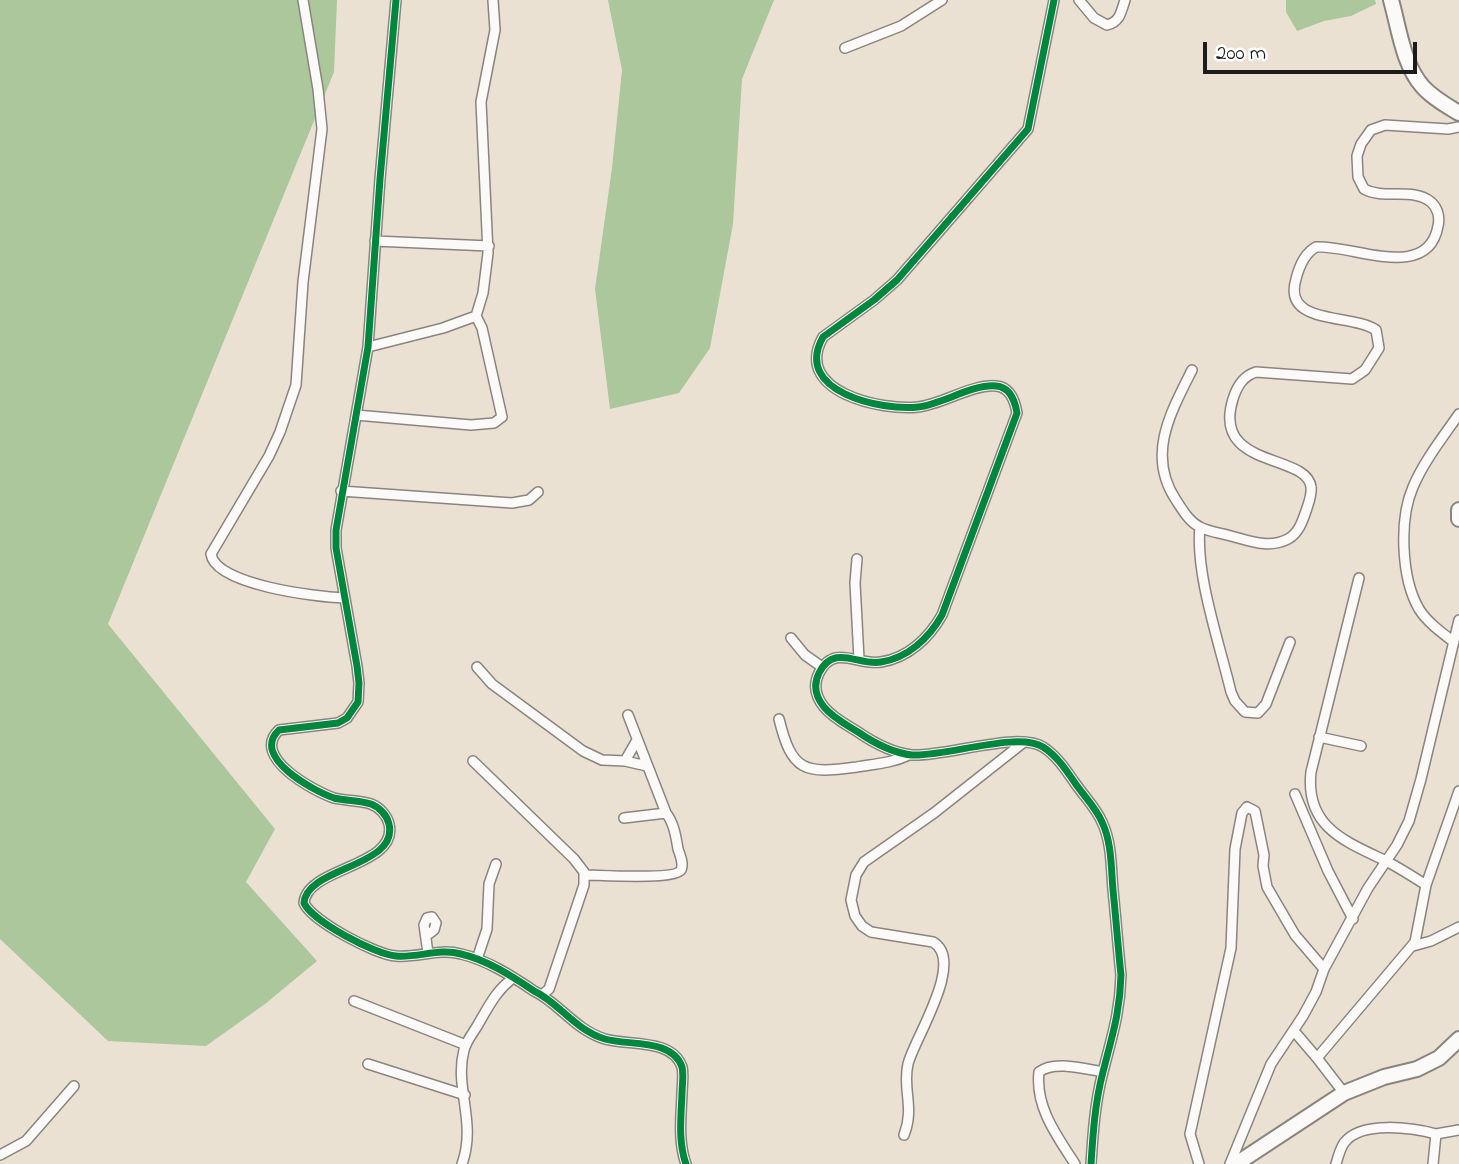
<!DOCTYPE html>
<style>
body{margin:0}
#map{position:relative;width:1459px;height:1164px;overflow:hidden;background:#eae1d3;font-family:"Indie Flower",sans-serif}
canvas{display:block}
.scale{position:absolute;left:1203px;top:42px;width:214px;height:32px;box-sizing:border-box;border:4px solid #1c1c1c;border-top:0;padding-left:9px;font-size:21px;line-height:24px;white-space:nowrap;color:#1c1c1c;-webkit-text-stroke:5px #fff;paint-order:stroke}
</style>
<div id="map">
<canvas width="1459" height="1164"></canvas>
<div class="scale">200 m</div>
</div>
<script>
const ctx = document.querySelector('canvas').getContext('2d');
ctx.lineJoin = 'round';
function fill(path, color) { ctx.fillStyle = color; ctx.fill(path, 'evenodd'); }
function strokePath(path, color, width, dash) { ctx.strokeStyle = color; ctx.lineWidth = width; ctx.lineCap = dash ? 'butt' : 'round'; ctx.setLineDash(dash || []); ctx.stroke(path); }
const forest = new Path2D(`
 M0,0H337L334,72L108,624L275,829L246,882L317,961L265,1004L206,1046L108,1041L0,939Z
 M608,0H774L742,79L733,224L710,348L679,393L610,409L595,289L612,168L622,70Z
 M1286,0H1375L1376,4L1351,16L1324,21L1297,31L1286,12Z`);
const street = new Path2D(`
 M303,0L318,89L322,129L303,282L296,385L280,432L269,456L211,554C215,585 317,597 344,598
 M396,0L380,179L368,347L336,530V548L357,666L359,683L358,702L347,718L338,723L279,730C250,757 314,791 334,798C346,801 360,800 371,804C379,807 387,815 389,824C399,867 306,867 304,903C312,921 376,955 396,956C418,958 439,948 461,954C487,960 512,976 534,991C558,1002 575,1030 605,1039C628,1046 672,1038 682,1067C684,1075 682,1085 682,1094C681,1117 678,1142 686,1164
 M1054,0L1028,129L897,280L874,300L823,337C792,392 882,411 918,407C943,404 972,384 996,386C1010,387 1015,401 1017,413L942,615C929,638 908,658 881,662C858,666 834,643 819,673C813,685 816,697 824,707C833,718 847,725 858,732C874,743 893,753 912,755C945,757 1018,731 1043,747C1057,756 1066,770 1075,783C1084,796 1096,808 1102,822C1112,843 1111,868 1113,890C1116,919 1118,947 1121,975C1120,1013 1112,1036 1103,1072C1095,1102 1093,1133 1091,1164
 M1079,0L1094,18L1107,25C1120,22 1121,12 1125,0
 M845,48L901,26L942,0
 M375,241L489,246
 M476,316L483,293L488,253L481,102L495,30L493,0
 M1192,370C1171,412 1146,455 1176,500C1182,509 1189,522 1200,527C1209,532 1221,533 1231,536C1250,541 1269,549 1288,539C1299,533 1303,520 1307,508C1309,502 1312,494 1311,487C1307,453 1211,469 1233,399C1237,386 1243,376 1256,372L1352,379L1365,370L1379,348L1376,330C1352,313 1282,326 1296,279C1299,267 1305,253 1316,247C1351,244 1428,283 1438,226C1440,218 1438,208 1431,202C1413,187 1384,200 1364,189L1358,177L1357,156L1361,144L1371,130L1385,125L1448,129L1459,127
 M356,415L471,425L494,423L502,417L482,328L476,316L443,328L368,347
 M341,491L512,503L529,500L538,492
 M1200,527C1195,574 1220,645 1231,692L1235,701L1245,712L1258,713L1266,704L1290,642
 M857,559L855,583L859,659
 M1359,578L1311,772C1305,826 1344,841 1384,860C1398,867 1412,876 1426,885
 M791,638L805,655L822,667
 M1454,642C1442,633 1427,622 1419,609C1401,578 1399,519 1413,487C1424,461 1443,437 1459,414
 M477,667L492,684L583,751L602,760L625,761L647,766
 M628,715L666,813
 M779,719C792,772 804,774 857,767C875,764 892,763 909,755
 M1319,737L1361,746
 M473,761L574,859L584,872V885L549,989L543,994
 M625,761L637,740
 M1295,794L1328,871L1353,919
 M585,875C599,875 675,880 681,870C684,864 680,855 678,849C676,837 674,823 666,813L624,818
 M426,936L434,930L436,923L432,917L427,918L424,925L428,953
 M1413,946L1431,941L1459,927
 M477,959L487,929L489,884L496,864
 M354,1001L466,1045
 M1294,1031L1317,1058
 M368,1064L465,1095
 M1344,1093L1317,1058L1415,942L1426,885L1459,791
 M1436,1134L1459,1130
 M904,1135C915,1107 902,1089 908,1064C914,1039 966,961 933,942L871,932L862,926L855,916L851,900L856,875L864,862L934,813L1024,742
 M0,1155L26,1141L74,1086
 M462,1164C477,1122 454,1088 464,1050C467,1039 475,1031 480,1021C490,1004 497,990 513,978
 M1075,1164C1057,1136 1035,1107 1039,1072C1054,1060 1085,1069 1103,1072
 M1199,1164L1190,1134L1231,948L1235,849L1242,813L1247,807L1255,811L1264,855L1263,866L1267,887L1295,935L1324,969
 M1230,1164L1271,1064L1303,1016L1316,992L1324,969L1368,888L1397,845L1409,821L1421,779L1459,620
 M1336,1164C1338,1157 1340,1149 1344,1143C1361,1120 1413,1128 1436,1134L1433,1164`);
const primary = new Path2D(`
 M1391,0C1399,28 1403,65 1423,87C1433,98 1447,106 1459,113
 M1459,510V519
 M1236,1164L1344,1093L1384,1077L1417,1069L1439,1058L1459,1039`);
const cycleway = new Path2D(`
 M396,0L380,179L368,347L336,530V548L357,666L359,683L358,702L347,718L338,723L279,730C250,757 314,791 334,798C346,801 360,800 371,804C379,807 387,815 389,824C399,867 306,867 304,903C312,921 376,955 396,956C418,958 439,948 461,954C487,960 512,976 534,991C558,1002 575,1030 605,1039C628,1046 672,1038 682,1067C684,1075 682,1085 682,1094C681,1117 678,1142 686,1164
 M1054,0L1028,129L897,280L874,300L823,337C792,392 882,411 918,407C943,404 972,384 996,386C1010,387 1015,401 1017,413L942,615C929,638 908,658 881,662C858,666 834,643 819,673C813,685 816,697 824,707C833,718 847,725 858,732C874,743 893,753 912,755C945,757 1018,731 1043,747C1057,756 1066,770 1075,783C1084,796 1096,808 1102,822C1112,843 1111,868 1113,890C1116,919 1118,947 1121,975C1120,1013 1112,1036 1103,1072C1095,1102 1093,1133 1091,1164`);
fill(forest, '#acc79b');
strokePath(street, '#89857e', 12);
strokePath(primary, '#89857e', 18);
strokePath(street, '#fcfaf8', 9);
strokePath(primary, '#fcfaf8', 14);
strokePath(cycleway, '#00873e', 7);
</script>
